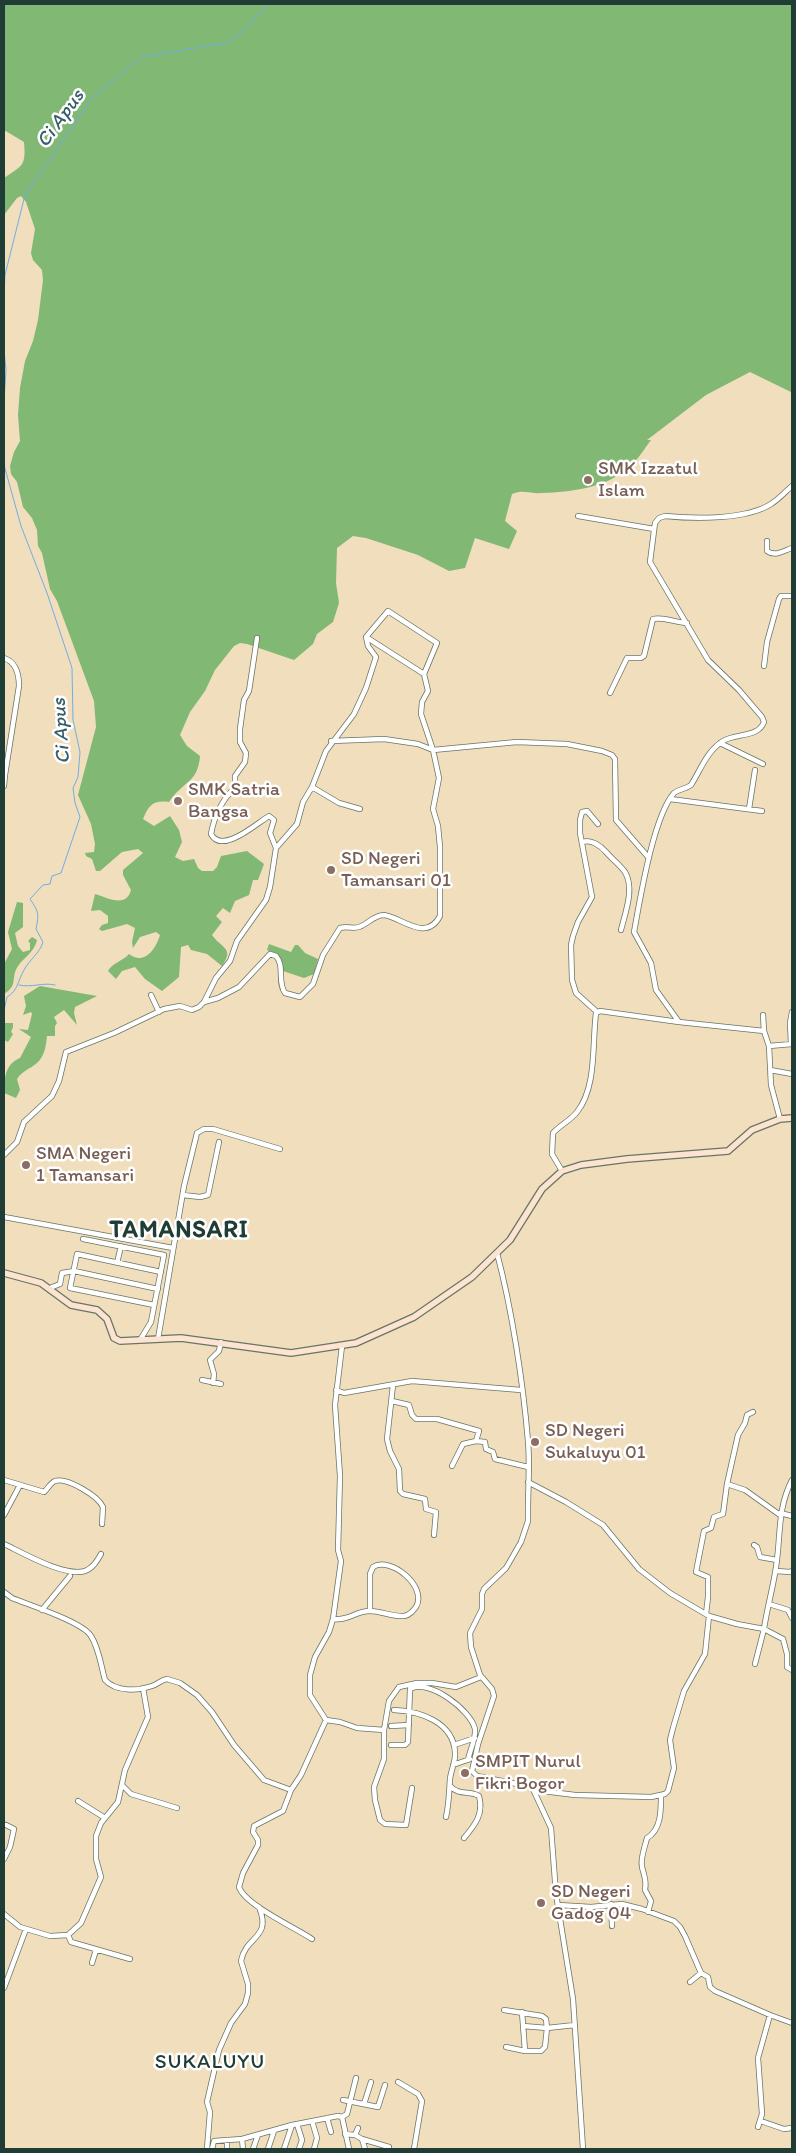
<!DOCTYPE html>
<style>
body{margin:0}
#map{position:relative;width:796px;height:2153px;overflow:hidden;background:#f0debd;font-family:Itim,sans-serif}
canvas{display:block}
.frame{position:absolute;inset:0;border:5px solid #1f3d34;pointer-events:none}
</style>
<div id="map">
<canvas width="796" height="2153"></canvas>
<div class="frame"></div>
</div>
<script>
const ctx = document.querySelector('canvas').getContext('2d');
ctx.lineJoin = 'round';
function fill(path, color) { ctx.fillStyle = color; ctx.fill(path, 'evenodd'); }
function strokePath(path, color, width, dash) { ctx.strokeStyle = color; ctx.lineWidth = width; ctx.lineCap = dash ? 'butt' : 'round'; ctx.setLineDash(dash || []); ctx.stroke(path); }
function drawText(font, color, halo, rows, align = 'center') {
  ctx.font = font + ' Itim,sans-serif'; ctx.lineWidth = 5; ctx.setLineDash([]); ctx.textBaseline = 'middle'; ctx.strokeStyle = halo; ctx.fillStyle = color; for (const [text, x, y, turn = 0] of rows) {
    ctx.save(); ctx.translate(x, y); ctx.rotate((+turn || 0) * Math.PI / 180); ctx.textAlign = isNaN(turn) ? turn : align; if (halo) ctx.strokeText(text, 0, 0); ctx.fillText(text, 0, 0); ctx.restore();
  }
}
const forest = new Path2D(`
 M4,4H792V400L791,392L750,372L706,395L647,440H651C644,449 638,460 629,467C607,488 571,492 542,493C531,494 523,489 512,494L505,521L517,531L509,549L475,538L465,568L449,571L418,555L366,538L353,536L337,548L336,583L339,603L333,622L317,634L313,644L294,660L247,644L240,643L234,646L215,670L205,691L190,712L180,735L187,746L200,756C198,783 183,781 169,802C153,800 149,805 143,819L154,826L170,816L179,830L182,842L175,857L183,861L194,859L198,868L202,871H213L217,867L221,856L247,851L264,864L258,880H253L249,895L235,901L230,913L223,908L216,916L222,922L212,935C221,948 235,948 222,966L207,954L191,950L188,945L181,947L179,977L162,991L145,979L135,967L122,971L116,979L108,971C112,963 123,961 129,954C144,966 156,949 160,935L156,932L140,937L133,948L132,942L135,928L127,924L102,931L99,929L102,925L108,923V916L100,910L91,911L95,894C106,897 126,909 131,890L123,875V870L143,853L138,849L122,852L100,871H96L92,859L86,856L85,853L94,852L95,844L91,824L78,795L96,727L94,701L57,601L50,589L42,553L38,546L37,530L32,518L23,507L17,482L11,474L10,466L14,452L20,441L18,415L20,388L25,361L33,341L38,320L43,280L42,270L33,260L31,253L35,229L26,202L21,196L17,198L4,215V178C23,165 26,166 24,142L4,130Z
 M17,902L23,903V927L15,933L18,946L23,952L30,950V943L28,941L32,937L37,940C34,953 24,957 18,966C10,978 19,985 4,994V964L12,949L8,932Z
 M269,944L291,952L295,945H298L305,953L318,959L314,974L304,978L283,971C280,958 277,956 267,950Z
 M40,986L97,996L75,1007L74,1013L77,1025L64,1010L54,1017L57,1023L55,1026V1036H47C46,1045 45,1056 37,1063C30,1069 22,1071 17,1079L20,1090L16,1098L4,1093C4,1079 5,1064 20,1058L31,1037L19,1029L28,1030L32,1014L31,1012L23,1015L26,1006L24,996Z
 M5,1023H13V1027L11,1032L13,1034L8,1042L4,1040Z`);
const stream = new Path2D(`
 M4,293L5,275L25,195L93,97L142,57L227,43L242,32L268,4
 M4,350L6,370L4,401
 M4,452V465L21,526L47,593L72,668L73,720L80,752L78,777L73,788L75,803L80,817L61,873L52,876L50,884L43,885L30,899C39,912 39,914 36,929L43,942C40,953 29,960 24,970C18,980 18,991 7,997L4,1010
 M19,985C32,988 42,982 55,985`);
const minor = new Path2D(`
 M578,516L654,529
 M767,541V551C775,557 783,551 792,548
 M366,637L424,674
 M257,638L249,691L244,700L240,729V742L246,753L245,762L235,776V788C222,799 214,817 211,834C222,855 257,823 269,816L274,820L270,833L276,848
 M4,658C16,662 19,674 19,686L5,775H4
 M764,666L767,642L779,599L781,596H792
 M610,693L627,658H641L644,656L653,619C663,616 676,623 687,623
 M331,741L384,739L418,744L433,750L517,742L567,744L602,751L612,755L615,759L616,820L649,858
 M720,743L763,764
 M4,786L5,775
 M312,787L339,803L360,809
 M670,799L762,811
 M749,809L755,770
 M583,842C591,839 601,846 606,852C612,859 620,865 625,872C635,889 625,913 621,930
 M151,995L159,1012
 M597,1012L576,993L572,980L571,945L573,936L578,922L592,897L580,833V820L582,812L587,811L598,824
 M763,1015L764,1031
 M791,1044L790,1023L792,1012
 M769,1046L792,1044
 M770,1070L792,1074
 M780,1119L771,1085L769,1046L764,1031L679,1022L656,990L651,963L634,932C640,900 653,817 674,793C679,789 686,789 691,785C701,769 707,751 723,741C736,733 758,738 764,722L762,717L739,690L708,660L650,562L655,523L659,518L665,516C694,519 746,520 771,504C779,499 785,492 792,486
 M4,1155L17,1142L24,1122L52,1096L59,1081L66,1052L114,1033L164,1009L180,1006L192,1010L199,1007L204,1002L216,978L230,961L237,941L266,900L270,887L276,848L297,824L303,802L312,787L326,751L354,714L366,688L376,657L368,646L366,637L388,611L437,643L424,674L428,691L422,702L421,714L433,750L439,778L433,809L438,826L440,847V916C426,943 401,917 384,915C374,915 368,924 359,927C353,929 347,926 340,928L323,955L313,984L300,997L285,993C277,982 285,966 276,956L270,954L239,987L218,998L204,1002
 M562,1171L552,1154L553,1133C560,1125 570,1121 577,1112C597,1087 592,1044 596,1013L600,1011L679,1022
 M183,1195L200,1197L208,1195L219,1142
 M4,1217L173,1248
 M83,1239L164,1255L151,1322L140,1340
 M497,1253C512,1310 523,1382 528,1441C530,1464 528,1488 528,1510V1521L521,1542L506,1568L484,1589L482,1594V1609L470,1633L471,1647L480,1675L492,1689L494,1696L478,1744L472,1771L477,1776L532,1787L551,1828L556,1894L573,1999L583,2149
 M117,1263L121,1246
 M50,1288L60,1284L62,1273L74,1271L158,1289
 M154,1305L70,1288L77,1254L161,1272
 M158,1339L184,1186L197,1133L204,1129H213L280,1149
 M342,1346L335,1405L340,1476L338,1550L341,1561L333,1619L329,1632L315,1657L310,1675V1695L326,1720L340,1722L357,1728L384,1730V1759L374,1787L375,1800L380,1820L385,1824L406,1825L412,1788
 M202,1380L221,1384
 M213,1383L214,1374L210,1360L219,1351L221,1342
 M393,1385L387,1439L390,1451L399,1469L400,1491L403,1494L425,1499L426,1509L436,1512L434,1535
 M336,1390L344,1393L412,1381L521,1390
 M392,1401L409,1405L412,1415L416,1419H437L479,1431L476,1441L485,1442L486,1449L493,1452L495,1459L528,1467
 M753,1412L747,1415L745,1423L738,1435L727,1484L745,1490L780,1515
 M452,1466L463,1444L476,1441
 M4,1480L44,1492C48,1489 50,1483 55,1481C67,1477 98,1496 103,1507L102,1524
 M528,1482L566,1502L603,1525L639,1569L670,1593L709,1616L737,1624L764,1629C767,1608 773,1588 776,1567C781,1536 777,1509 792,1480
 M780,1513L792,1516
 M4,1515L20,1485
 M4,1544C23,1553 64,1577 85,1571C93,1568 97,1561 101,1554
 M754,1545L757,1547L760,1557L777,1560
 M776,1571L790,1572L792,1571
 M4,1592L12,1598C29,1605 83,1622 91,1636C99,1648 101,1666 105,1680C116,1692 138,1691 152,1686C158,1684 161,1680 167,1679L180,1683L197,1695L212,1712L234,1745L264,1780L291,1790
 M769,1604L788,1610L792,1618
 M42,1610L70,1576
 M706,1614L708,1597V1577L696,1572L704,1531L711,1528L714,1517L723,1514L727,1484
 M333,1619C349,1621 355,1611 370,1611C381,1611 393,1617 404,1616C410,1615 413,1611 416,1607C428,1586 390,1556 373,1567L370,1574V1611
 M755,1664L764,1629L783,1639L787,1654V1667L792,1670
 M394,1710C420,1711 453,1722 455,1752C456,1761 451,1770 450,1779C449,1792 449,1804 446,1817
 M391,1726L409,1725
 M384,1730L389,1701L399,1687L417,1683H432L456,1687L481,1677
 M391,1745H405L408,1742L410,1689C428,1678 471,1710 475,1729C476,1739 470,1750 468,1760
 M454,1745L475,1738
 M453,1765L470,1759
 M122,1785L131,1794L177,1808
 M450,1786C459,1796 470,1790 479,1796C484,1814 475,1825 464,1838
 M535,1790L575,1795L651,1797L665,1794L668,1791L674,1768L670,1740L673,1728L684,1691L705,1654L709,1616
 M78,1801L105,1818
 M4,1859L10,1847L14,1829L6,1825
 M611,1904L612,1926
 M558,1905L591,1907L622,1904L642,1909L674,1921L680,1927L685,1936L701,1973L708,1977L710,1987L715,1991L770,2015L758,2058L762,2114L758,2127
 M648,1912L651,1901L645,1890C647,1880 644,1876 642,1867C640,1858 645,1847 647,1838C661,1830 661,1811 661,1796
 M4,1914L20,1927L50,1936L68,1935L81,1923L101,1877L96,1859V1836L101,1823L118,1802L125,1770L148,1717L143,1688
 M68,1935L71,1942L130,1959
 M312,1939C296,1928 245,1905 239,1887L243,1873L258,1845V1840L253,1832L254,1826L283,1811L291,1790L301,1775L326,1720
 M92,1963L96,1950
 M690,1982L701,1973
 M4,1988L26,1929
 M504,2010L542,2016L546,2019L547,2028L523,2026
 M522,2012L525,2051
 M770,2015L792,2023
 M506,2047L525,2051H541L545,2047L547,2028L575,2025
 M398,2082L418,2094L422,2101L414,2149
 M343,2100L378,2107L385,2085
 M364,2104L371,2082
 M342,2117L347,2114L356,2078
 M327,2118L331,2132
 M312,2121L317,2138L314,2149
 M761,2121L784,2129L792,2128
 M297,2124L302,2140L299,2149
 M345,2134L355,2135L358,2128
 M355,2135L362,2139L365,2149
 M242,2139L243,2149
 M362,2139L389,2147
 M227,2140V2149
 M207,2149L210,2112L207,2102L219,2050L231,2023L245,2004L248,1993V1984L241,1961C246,1935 272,1939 259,1907
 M212,2149L214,2141L242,2139L292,2125L338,2116L342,2117L349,2149
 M253,2149L258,2135
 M268,2149L274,2131
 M284,2149L292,2125`);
const secondary = new Path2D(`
 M4,1273L41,1283L71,1305L97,1310L107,1319L114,1338L120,1341L181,1338L291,1353L356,1343L414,1317L472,1277L510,1240L542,1189L562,1171L581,1165L627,1159L728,1151L752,1130L780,1119L792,1118`);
const markers = [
 [588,480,5,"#8d6e63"],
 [178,801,5,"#8d6e63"],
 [331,870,5,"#8d6e63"],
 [26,1165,5,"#8d6e63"],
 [535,1442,5,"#8d6e63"],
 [465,1773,5,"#8d6e63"],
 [541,1903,5,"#8d6e63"]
];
const educationNames = [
 ["SMK Izzatul",598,469],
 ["Islam",598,491],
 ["SMK Satria",188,790],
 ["Bangsa",188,812],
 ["SD Negeri",341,859],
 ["Tamansari 01",341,881],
 ["SMA Negeri",36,1154],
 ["1 Tamansari",36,1176],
 ["SD Negeri",545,1431],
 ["Sukaluyu 01",545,1453],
 ["SMPIT Nurul",475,1762],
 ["Fikri Bogor",475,1784],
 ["SD Negeri",551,1892],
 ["Gadog 04",551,1914]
];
const waterNames = [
 ["Ci Apus",61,119,-54],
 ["Ci Apus",62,731,-94]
];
const quarterNames = [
 ["SUKALUYU",210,2063]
];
const districtNames = [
 ["TAMANSARI",179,1231]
];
fill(forest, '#81b874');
strokePath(stream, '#71ade3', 1);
strokePath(minor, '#687564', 6);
strokePath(secondary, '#687564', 8);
strokePath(minor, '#fff', 4.5);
strokePath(secondary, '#fde4d1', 5.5);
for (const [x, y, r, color] of markers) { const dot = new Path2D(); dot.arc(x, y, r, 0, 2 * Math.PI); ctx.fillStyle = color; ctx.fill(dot); strokePath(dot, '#fff', 2); }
drawText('19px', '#785e54', '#fff', educationNames, 'left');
drawText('italic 20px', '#385f69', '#fff', waterNames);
ctx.letterSpacing = '1px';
drawText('21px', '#1f3d34', '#fff', quarterNames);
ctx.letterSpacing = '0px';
ctx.letterSpacing = '1px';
drawText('bold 24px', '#1f3d34', '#fff', districtNames);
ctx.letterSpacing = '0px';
</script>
